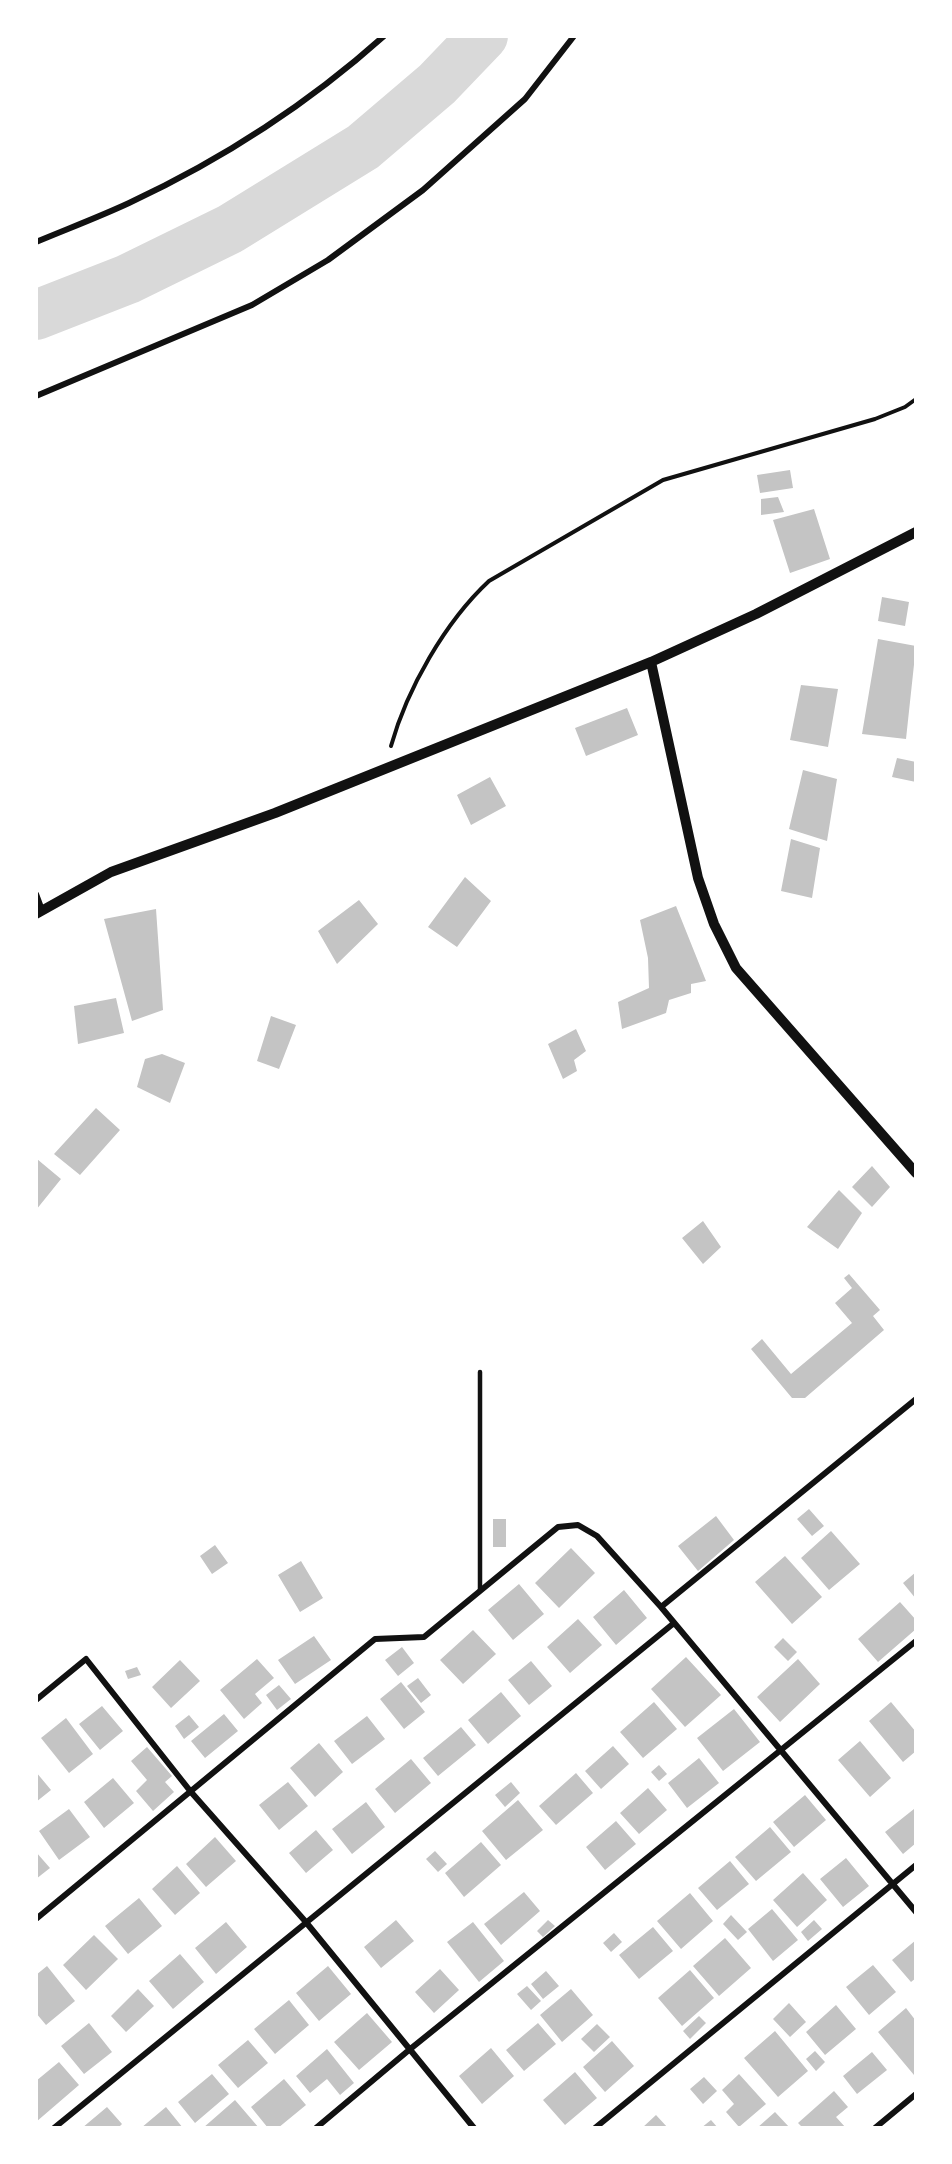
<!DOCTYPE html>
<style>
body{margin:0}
#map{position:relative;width:952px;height:2164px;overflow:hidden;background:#fff;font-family:Lato,sans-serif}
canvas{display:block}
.frame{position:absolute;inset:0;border:38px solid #fff;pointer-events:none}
</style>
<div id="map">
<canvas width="952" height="2164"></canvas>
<div class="frame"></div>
</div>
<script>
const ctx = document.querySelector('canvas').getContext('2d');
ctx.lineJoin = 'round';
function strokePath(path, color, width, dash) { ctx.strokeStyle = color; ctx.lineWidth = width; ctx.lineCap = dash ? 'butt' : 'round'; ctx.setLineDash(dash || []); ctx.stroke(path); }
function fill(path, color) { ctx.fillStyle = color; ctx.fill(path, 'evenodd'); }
const river = new Path2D(`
 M36,315L128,279L230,229L363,147L437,84L483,36`);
const building = new Path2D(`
 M790,470L793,488L760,493L757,475Z
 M778,497L784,512L761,515V499Z
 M814,509L830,559L790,573L773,520Z
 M882,597L909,602L905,626L878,621Z
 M878,639L916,646L906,739L862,734Z
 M801,685L838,689L828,747L790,740Z
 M627,708L638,735L586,756L575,728Z
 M897,758L916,762V782L892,777Z
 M803,770L837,779L827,841L789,829Z
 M490,777L506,806L471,825L457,795Z
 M791,839L820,848L812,898L781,891Z
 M465,877L491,901L457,947L428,927Z
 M359,900L378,924L337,964L318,931Z
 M676,906L706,981L691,984V993L669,1000L666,1013L622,1029L618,1002L649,988L648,958L640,920Z
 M156,909L163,1010L132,1021L104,919Z
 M116,998L124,1033L78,1044L74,1006Z
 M271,1016L296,1025L279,1069L257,1061Z
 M576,1029L586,1051L574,1060L577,1071L563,1079L548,1044Z
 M162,1054L185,1063L170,1103L137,1087L145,1059Z
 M96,1108L120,1130L80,1175L54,1154Z
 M37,1159L61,1179L36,1210V1161Z
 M872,1166L890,1187L872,1207L852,1187Z
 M839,1190L862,1213L838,1249L807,1227Z
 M703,1221L721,1247L703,1264L682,1238Z
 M849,1274L880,1310L873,1316L884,1330L805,1398H792L751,1349L762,1339L791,1374L852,1323L835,1303L852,1288L844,1278Z
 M809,1509L824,1526L812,1536L797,1519Z
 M716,1516L734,1540L698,1571L678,1546Z
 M493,1519H506V1547H493Z
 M831,1531L860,1564L829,1590L801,1558Z
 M215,1545L228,1563L212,1574L200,1556Z
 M571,1548L595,1573L559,1608L535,1583Z
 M785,1556L822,1597L792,1624L755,1582Z
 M301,1561L323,1598L300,1612L278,1575Z
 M916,1572V1599L903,1583Z
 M519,1584L544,1614L513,1640L488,1610Z
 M624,1590L647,1618L616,1645L593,1617Z
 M900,1602L916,1620V1629L878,1662L858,1639Z
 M578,1619L602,1645L570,1673L547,1647Z
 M473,1630L496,1654L463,1684L440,1660Z
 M314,1636L331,1660L295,1684L278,1660Z
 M783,1638L797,1652L788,1661L774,1647Z
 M402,1647L414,1663L398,1676L385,1660Z
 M686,1657L721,1695L685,1727L651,1689Z
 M257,1659L274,1678L255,1694L262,1703L244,1719L220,1690Z
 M798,1659L820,1684L780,1722L757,1697Z
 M180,1660L200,1681L171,1708L152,1687Z
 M531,1661L552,1686L529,1705L508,1680Z
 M137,1667L141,1675L128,1679L125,1671Z
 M418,1678L431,1695L421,1703L407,1686Z
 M401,1682L425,1712L404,1729L380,1699Z
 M279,1685L291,1699L277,1710L266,1695Z
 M501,1692L521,1716L488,1744L468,1720Z
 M654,1702L677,1729L643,1758L620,1732Z
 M891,1702L916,1732V1751L903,1762L869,1721Z
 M102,1706L123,1731L100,1750L79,1724Z
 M734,1709L760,1742L723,1771L697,1738Z
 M224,1714L238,1731L205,1758L191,1741Z
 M189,1715L199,1727L184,1739L175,1726Z
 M367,1716L385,1739L352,1764L334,1741Z
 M66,1718L93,1754L69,1773L41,1738Z
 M461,1727L476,1745L438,1776L423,1758Z
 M860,1741L891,1778L870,1797L838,1760Z
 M319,1743L343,1772L315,1797L290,1768Z
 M613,1746L629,1764L601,1789L585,1771Z
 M147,1747L172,1776L165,1782L174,1792L153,1811L136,1791L147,1780L131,1761Z
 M699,1758L719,1783L687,1808L668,1783Z
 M411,1759L431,1783L395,1813L375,1789Z
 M659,1765L667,1774L659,1781L651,1772Z
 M36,1772L51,1790L36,1802Z
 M576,1773L593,1793L556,1825L539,1806Z
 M113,1778L134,1803L104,1828L84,1802Z
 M288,1782L308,1806L279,1830L259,1805Z
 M511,1782L520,1793L505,1807L495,1795Z
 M648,1788L667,1810L639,1834L620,1813Z
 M805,1795L826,1820L794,1847L773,1822Z
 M518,1800L543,1830L506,1860L482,1831Z
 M366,1802L385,1827L352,1854L332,1829Z
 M69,1809L90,1837L59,1860L39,1831Z
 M914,1809L916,1812V1843L903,1854L885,1832Z
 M616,1821L636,1844L605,1870L586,1847Z
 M770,1827L791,1852L756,1881L735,1857Z
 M316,1830L333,1850L306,1873L289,1853Z
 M215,1837L236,1861L206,1887L186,1864Z
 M481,1842L501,1865L464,1897L445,1873Z
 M435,1851L447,1864L438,1872L426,1859Z
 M36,1852L50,1868L36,1879Z
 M846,1858L869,1886L843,1907L820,1879Z
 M730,1861L749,1884L717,1910L698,1888Z
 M177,1866L200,1893L175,1915L152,1889Z
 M803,1873L827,1900L797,1927L773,1900Z
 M524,1892L540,1911L501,1945L484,1924Z
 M690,1893L713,1921L681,1949L657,1921Z
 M139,1898L162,1926L128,1954L105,1926Z
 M772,1909L798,1940L773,1961L748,1929Z
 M731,1915L747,1932L738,1940L723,1924Z
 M396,1920L414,1941L381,1968L364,1947Z
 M548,1920L555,1926L543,1937L537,1931Z
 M814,1920L822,1929L808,1941L801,1932Z
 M226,1922L247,1947L216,1974L195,1948Z
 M473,1922L504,1961L479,1982L447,1942Z
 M653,1927L673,1951L639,1979L619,1955Z
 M614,1933L622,1942L611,1952L603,1943Z
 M94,1935L118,1959L86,1990L63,1965Z
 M725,1938L751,1968L719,1996L693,1966Z
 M916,1940V1978L911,1982L892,1960Z
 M180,1954L204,1982L173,2009L149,1981Z
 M873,1965L896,1992L869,2015L846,1987Z
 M47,1966L75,2001L46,2025L36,2013V1975Z
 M328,1966L351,1994L319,2021L296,1993Z
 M440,1969L459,1990L434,2013L415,1992Z
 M690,1970L714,1998L682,2026L658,1998Z
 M546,1971L559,1986L543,1999L531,1984Z
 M527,1986L541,2001L531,2010L517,1994Z
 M138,1989L154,2006L126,2032L111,2016Z
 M571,1989L593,2015L562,2042L540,2015Z
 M289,2000L309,2025L275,2054L254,2029Z
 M789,2003L806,2022L790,2037L773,2019Z
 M836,2005L856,2029L825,2055L806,2032Z
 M906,2008L916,2021L914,2075L878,2032Z
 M367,2013L392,2042L359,2070L334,2042Z
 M699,2016L706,2023L690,2039L683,2031Z
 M89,2023L112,2052L84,2074L61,2046Z
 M538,2023L556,2044L524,2071L506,2050Z
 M597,2024L610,2037L594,2052L581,2039Z
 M775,2031L808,2071L778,2097L744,2058Z
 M248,2040L268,2063L238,2088L218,2065Z
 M612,2041L634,2066L605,2092L583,2067Z
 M491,2048L514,2076L482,2104L459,2076Z
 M327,2049L354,2083L340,2095L327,2079L310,2093L296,2076Z
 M815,2051L825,2062L816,2071L806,2059Z
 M872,2052L887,2070L857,2094L843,2076Z
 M59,2062L79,2085L36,2122V2081Z
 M575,2072L597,2098L565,2125L543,2100Z
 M212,2074L229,2094L195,2123L178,2102Z
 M739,2074L766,2104L739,2127L726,2112L734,2104L722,2090Z
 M704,2077L717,2091L703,2104L690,2089Z
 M284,2079L306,2105L278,2128H268L251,2107Z
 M834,2091L848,2107L836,2117L846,2128H803L798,2123Z
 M235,2100L259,2128H203Z
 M107,2107L122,2124L118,2128H82Z
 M166,2107L183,2128H141Z
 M775,2112L790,2128H757Z
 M656,2115L668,2128H642Z
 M711,2120L718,2128H701Z`);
const path = new Path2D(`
 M391,746C407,689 445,622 489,581L663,480L875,419L905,407L916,399`);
const service = new Path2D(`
 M480,1372V1590`);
const minor = new Path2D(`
 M36,242C67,229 99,217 129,203C221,160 308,104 384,36
 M36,396L252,305L328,260L423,190L525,99L574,36
 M36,894L42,910
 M661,1607L916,1399
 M36,1700L86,1659L191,1792L305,1921L474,2128
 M36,1919L375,1639L424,1637L558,1527L578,1525L597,1536L661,1607L916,1912
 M54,2128L674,1623
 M316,2128L409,2050L916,1641
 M595,2128L916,1865
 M875,2128L916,2094`);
const tertiary = new Path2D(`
 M651,662L698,878L714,924L736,968L916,1173
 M36,914L111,872L275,813L651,662L756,614L916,532`);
strokePath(river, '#d9d9d9', 50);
fill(building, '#c4c4c4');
strokePath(path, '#111', 4);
strokePath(service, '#111', 4.5);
strokePath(minor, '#111', 6);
strokePath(tertiary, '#111', 10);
</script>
